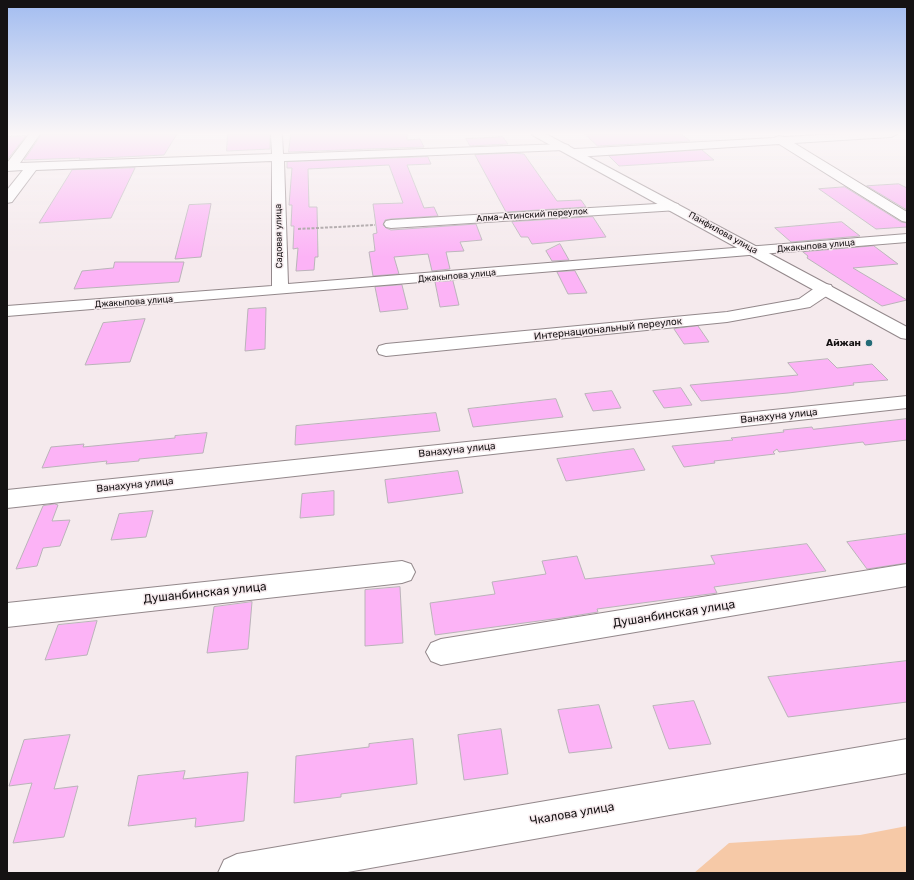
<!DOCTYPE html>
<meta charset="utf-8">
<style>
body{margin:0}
#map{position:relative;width:914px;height:880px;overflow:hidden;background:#f5eaed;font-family:Rubik,sans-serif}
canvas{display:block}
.frame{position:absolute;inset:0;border:8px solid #151213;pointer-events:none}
</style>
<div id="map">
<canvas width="914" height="880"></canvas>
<div class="frame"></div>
</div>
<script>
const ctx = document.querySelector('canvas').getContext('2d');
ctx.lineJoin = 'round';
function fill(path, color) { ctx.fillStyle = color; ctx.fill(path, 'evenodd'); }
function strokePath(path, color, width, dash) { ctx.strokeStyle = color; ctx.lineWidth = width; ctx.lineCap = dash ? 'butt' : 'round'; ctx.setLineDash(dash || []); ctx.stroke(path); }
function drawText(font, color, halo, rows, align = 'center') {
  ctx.font = font + ' Rubik,sans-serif'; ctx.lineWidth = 3; ctx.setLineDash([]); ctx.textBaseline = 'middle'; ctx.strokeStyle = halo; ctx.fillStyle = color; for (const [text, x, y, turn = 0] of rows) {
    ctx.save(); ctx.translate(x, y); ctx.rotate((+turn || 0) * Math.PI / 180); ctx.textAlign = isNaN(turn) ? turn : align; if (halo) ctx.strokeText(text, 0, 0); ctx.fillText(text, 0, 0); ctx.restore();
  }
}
const green = new Path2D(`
 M907,826V873H694L729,843L860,835Z`);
const building = new Path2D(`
 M63,134H177L164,155L79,159L80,158L24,160L41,135Z
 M228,134H270V149L227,151Z
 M291,134H407V140L420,139L424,147L289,152Z
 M585,134H681L690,141L598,146Z
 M26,136L7,160V137Z
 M503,137L508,144L470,146L466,139Z
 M702,150L714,160L619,166L609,156Z
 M514,153L524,154L557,201L581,200L586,207L506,212L475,155Z
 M428,157L431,164L407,165L424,208L434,207L438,216L391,219L385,220L383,225L386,228L391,230L476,224L482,240L460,242L464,251L446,252L450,269L432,271L428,254L394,257L399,274L373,276L369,252L375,251L373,234L377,233L373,204L403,203L389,165L308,169L309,207H317L318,257H315L314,270L296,271L298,248L293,249L294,226H291L292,205H289L292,168H287V162Z
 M135,168L111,218L39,223L72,170Z
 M899,184L907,188V210L867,186Z
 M845,187L901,222L907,223V227L876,229L819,189Z
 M211,204L201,257L175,259L189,205Z
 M593,217L606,237L532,244L528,237H521L512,222Z
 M842,222L860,236L791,242L775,228Z
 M560,244L569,260L552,261L546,251Z
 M874,246L898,264L853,268L907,300L882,306L807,258L808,256L803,252Z
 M115,262H184L179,282L74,289L82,271L113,268Z
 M575,271L587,293L568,294L557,272Z
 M453,281L459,305L440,307L435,282Z
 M402,285L408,309L380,312L375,287Z
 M266,308L265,349L245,351L248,309Z
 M145,319L130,362L85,365L103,323Z
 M698,326L709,342L684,344L674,329Z
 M828,359L837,368L872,364L888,380L853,383L854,385L788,393L701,401L690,385L798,375L788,363Z
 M681,388L692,405L664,408L653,391Z
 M612,391L621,408L593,411L585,394Z
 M556,399L563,417L473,427L468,409Z
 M436,413L440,431L295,445L296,426Z
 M907,419V440L865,445L863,442L779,452L777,449L773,452L775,454L714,461L715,463L684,467L672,446L733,440L731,438L784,432L783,430L812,427L813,429Z
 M207,433L203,453L139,459V461L106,464L107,461L42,468L51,447L84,444L83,447L175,438V436Z
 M634,449L645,470L566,481L557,459Z
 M458,471L463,493L388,503L385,480Z
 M334,491V515L300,518L302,494Z
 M55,504L58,505L52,521L70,520L60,546L43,548L37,566L16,569L43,506Z
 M153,511L146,537L111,540L119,514Z
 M907,534V563L867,569L847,542Z
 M807,544L826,571L714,587L717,593L597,609L598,612L561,618L435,635L430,603L495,594L492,582L546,574L542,561L577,556L585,579L715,564L711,556Z
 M400,587L403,643L365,646V590Z
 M252,602L248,649L207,653L214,607Z
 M97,621L87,655L45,660L58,625Z
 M907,661V702L788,717L768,677Z
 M694,701L711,744L669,749L653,706Z
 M599,705L612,748L569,753L558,710Z
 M501,729L508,774L464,780L458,735Z
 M70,735L54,789L78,786L64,837L13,843L32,783L9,786L24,740Z
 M413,739L417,784L341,794V797L294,803L296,756L369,747V744Z
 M185,771L183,779L248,772L244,821L195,827L196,818L128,826L138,776Z`);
const path = new Path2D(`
 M298,229L375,225`);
const minor = new Path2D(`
 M29,134H40L20,163L272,154L271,134H282L283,154L564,144L568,145L570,147L568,149L564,150L284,161L288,284L907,234V242L7,316V306L272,286V161L36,170L12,202L7,203V190L23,170L7,171V163Z
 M839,134H897L891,137L794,143L907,212V222L902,221L779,144L575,157L571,155L569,153L571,151L575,149L774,138L779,136L784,137Z
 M673,203L678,204L680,207L678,210L391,228L386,227L384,224L386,221L391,220Z
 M825,284L831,285L833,289L831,293L810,307L727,322L386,356L379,354L377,350L379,346L386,344L727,312L799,299L819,285Z
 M907,396V408L7,508V490Z
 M402,561L411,564L415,572L411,580L402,583L7,627V603Z
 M907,564V586L441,665L431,661L426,652L431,643L441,639Z
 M907,739V773L342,873H218L224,860L237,854Z`);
const tertiary = new Path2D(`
 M532,134H546L907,327V339L901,338L534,136Z`);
const markers = [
 [869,343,4,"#236b77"]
];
const farStreetnames = [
 ["Алма-Атинский переулок",532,215,-4],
 ["Панфилова улица",723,233,29],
 ["Садовая улица",279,236,-91],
 ["Джакыпова улица",816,246,-5],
 ["Джакыпова улица",457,276,-5],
 ["Джакыпова улица",134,302,-4]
];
const streetNames = [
 ["Интернациональный переулок",608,329,-6],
 ["Ванахуна улица",779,416,-6],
 ["Ванахуна улица",457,450,-6],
 ["Ванахуна улица",135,485,-6]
];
const poiNames = [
 ["Айжан",861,343]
];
const nearStreetnames = [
 ["Душанбинская улица",205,593,-6],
 ["Душанбинская улица",674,614,-9],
 ["Чкалова улица",572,814,-10]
];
fill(green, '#f6c9a7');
fill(building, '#fcb3f6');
strokePath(building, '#bab3b9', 1);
strokePath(minor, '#93888b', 2);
strokePath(tertiary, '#93888b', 2);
strokePath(path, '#9f9799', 2, [3, 1.5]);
fill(minor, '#fff');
fill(tertiary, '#fff');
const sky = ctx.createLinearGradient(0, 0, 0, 257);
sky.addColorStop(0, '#a2bcf0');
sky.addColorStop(0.52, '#faf6f7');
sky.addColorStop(1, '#faf6f700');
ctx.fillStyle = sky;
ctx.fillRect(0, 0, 914, 257);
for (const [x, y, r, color] of markers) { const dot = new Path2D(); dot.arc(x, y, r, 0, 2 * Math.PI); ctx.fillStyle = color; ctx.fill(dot); strokePath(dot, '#f5eaed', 1.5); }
drawText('9px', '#151213', '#f5eaed', farStreetnames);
drawText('10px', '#151213', '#f5eaed', streetNames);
drawText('bold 10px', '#151213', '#f5eaed', poiNames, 'right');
drawText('12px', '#151213', '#f5eaed', nearStreetnames);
</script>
